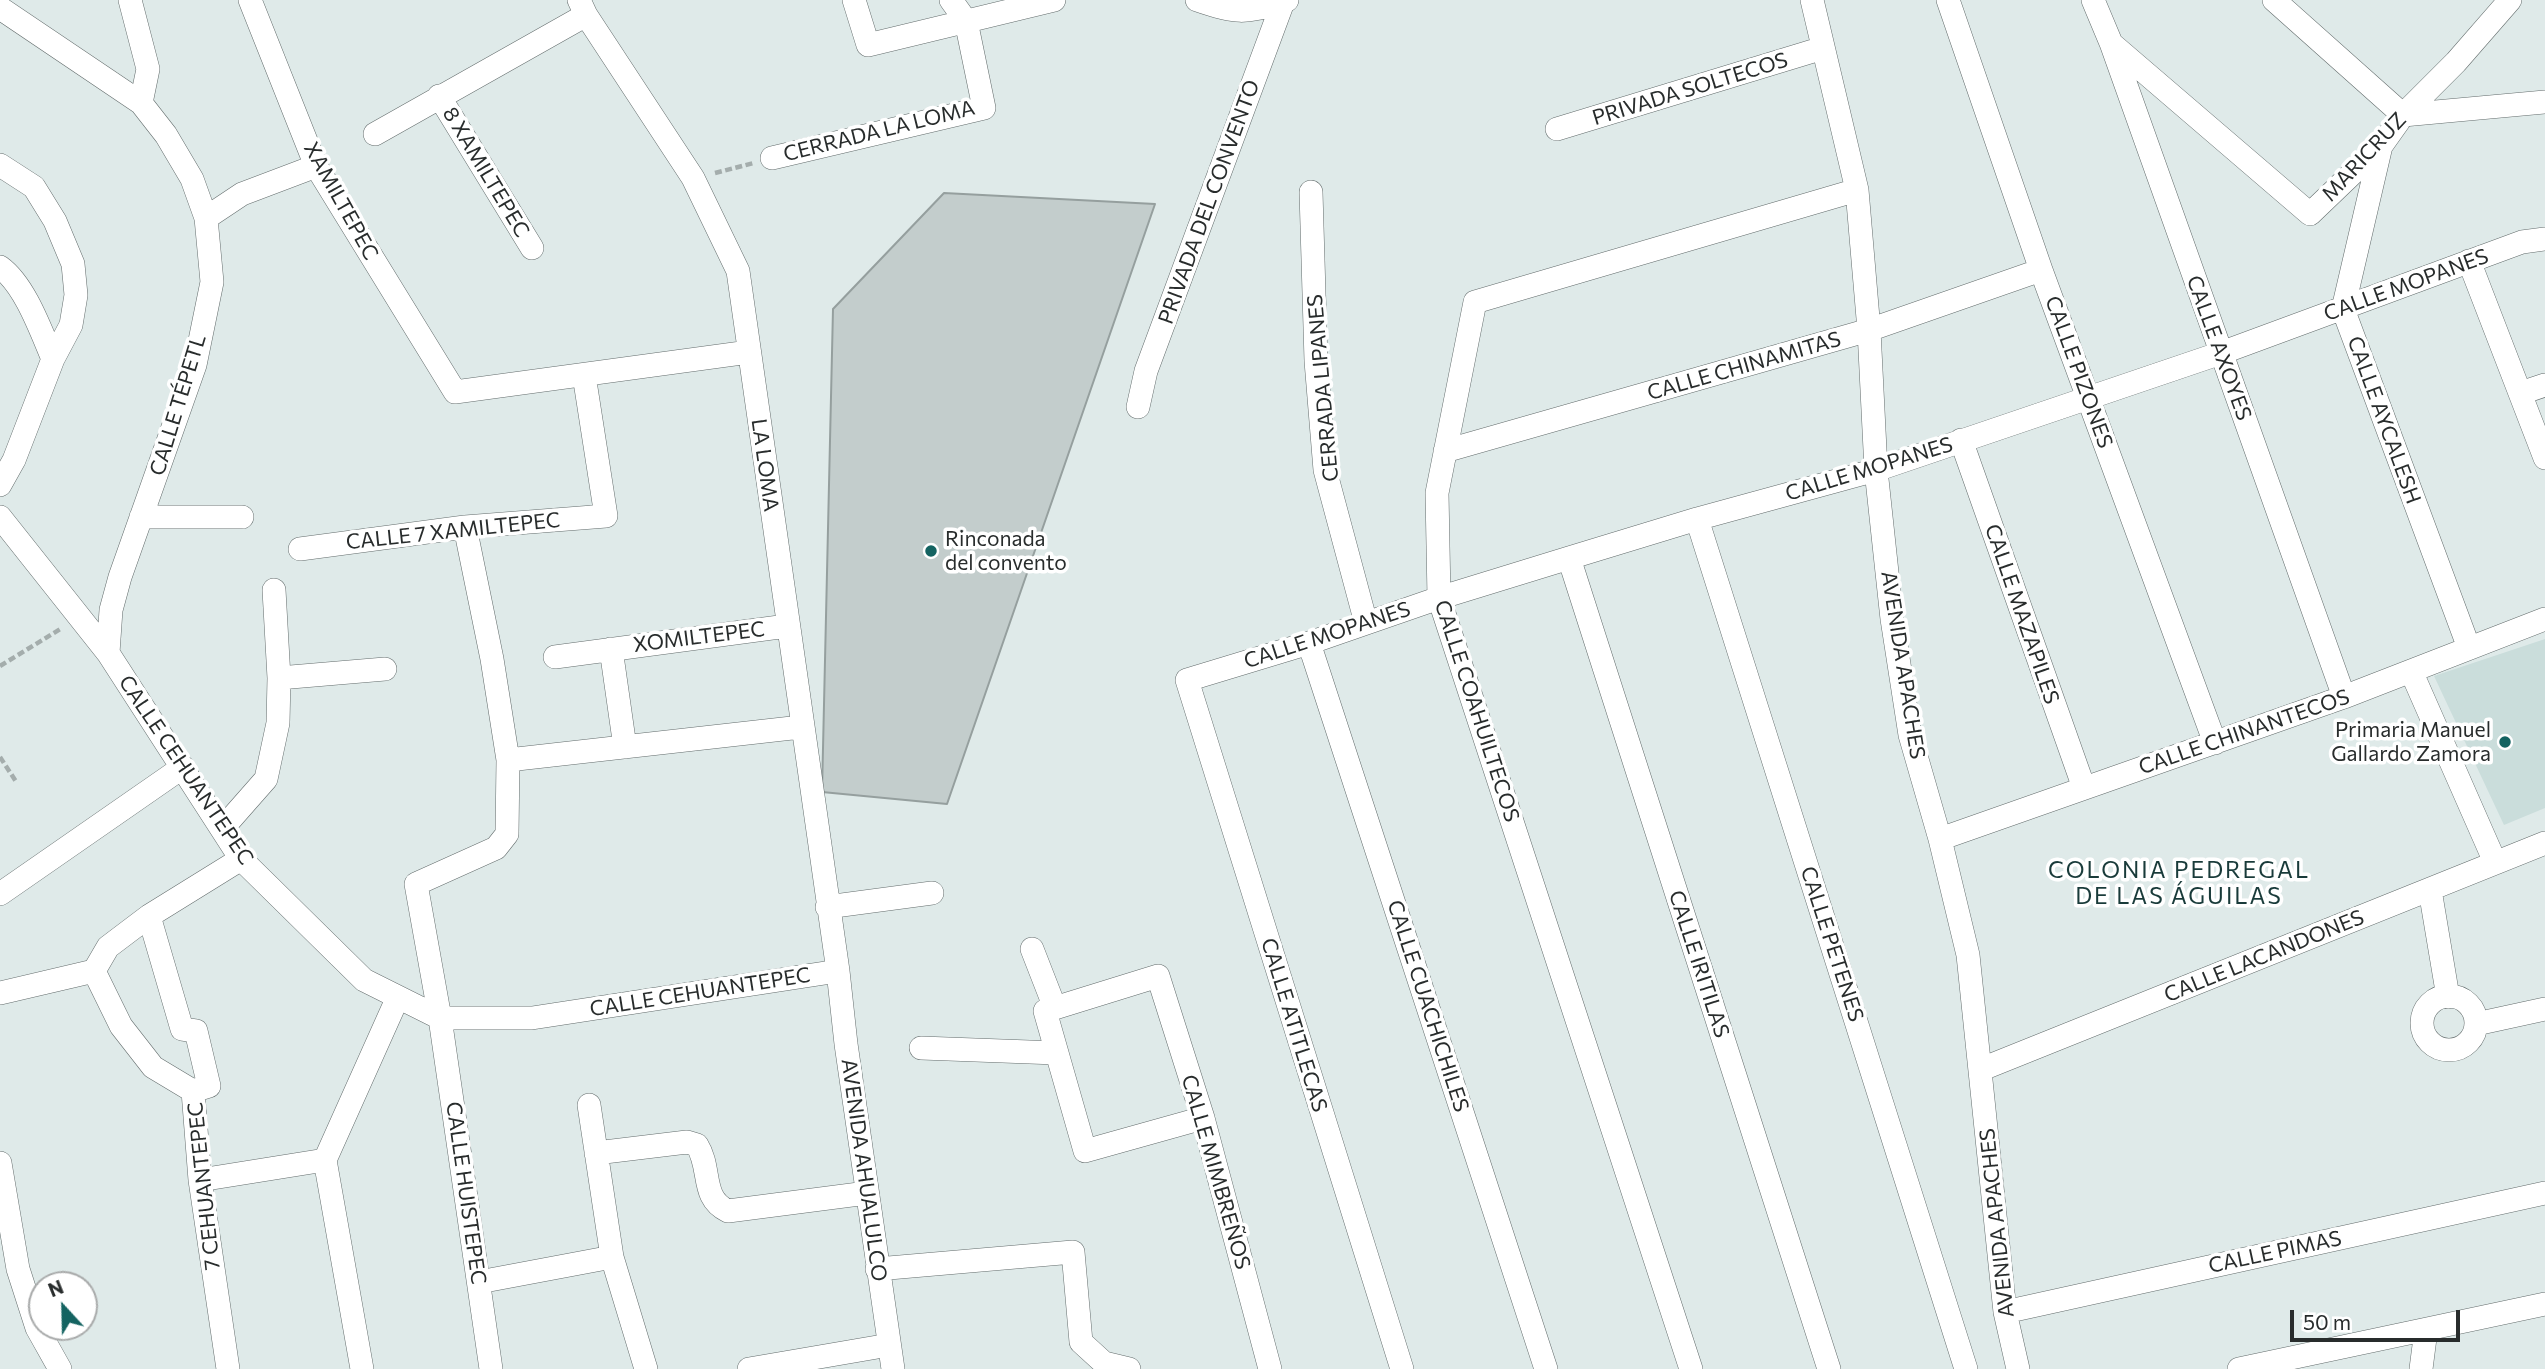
<!DOCTYPE html>
<meta charset="utf-8">
<style>
body{margin:0}
#map{position:relative;width:2545px;height:1369px;overflow:hidden;background:#dfeae9;font-family:Commissioner,sans-serif}
canvas{display:block}
.north{position:absolute;left:28px;top:1271px;width:70px;height:70px;box-sizing:border-box;background:#fff;border:2px solid #a9abab;border-radius:50%;rotate:338deg;font-size:19px;font-weight:700;line-height:28px;text-align:center;color:#282c2c}
.north::after{content:'';display:block;margin:auto;width:24px;height:32px;background:#146361;clip-path:polygon(50% 0,100% 100%,50% 72%,0 100%)}
.scale{position:absolute;left:2290px;top:1310px;width:170px;height:32px;box-sizing:border-box;border:4px solid #282c2c;border-top:0;padding-left:9px;font-size:21px;line-height:24px;white-space:nowrap;color:#282c2c;-webkit-text-stroke:5px #fff;paint-order:stroke}
</style>
<div id="map">
<canvas width="2545" height="1369"></canvas>
<div class="north">N</div>
<div class="scale">50 m</div>
</div>
<script>
const ctx = document.querySelector('canvas').getContext('2d');
ctx.lineJoin = 'round';
function fill(path, color) { ctx.fillStyle = color; ctx.fill(path, 'evenodd'); }
function strokePath(path, color, width, dash) { ctx.strokeStyle = color; ctx.lineWidth = width; ctx.lineCap = dash ? 'butt' : 'round'; ctx.setLineDash(dash || []); ctx.stroke(path); }
function drawText(font, color, halo, rows, align = 'center') {
  ctx.font = font + ' Commissioner,sans-serif'; ctx.lineWidth = 7; ctx.setLineDash([]); ctx.textBaseline = 'middle'; ctx.strokeStyle = halo; ctx.fillStyle = color; for (const [text, x, y, turn = 0] of rows) {
    ctx.save(); ctx.translate(x, y); ctx.rotate((+turn || 0) * Math.PI / 180); ctx.textAlign = isNaN(turn) ? turn : align; if (halo) ctx.strokeText(text, 0, 0); ctx.fillText(text, 0, 0); ctx.restore();
  }
}
const built = new Path2D(`
 M2545,639V808L2504,825L2434,676Z`);
const building = new Path2D(`
 M944,193L1155,204L947,804L822,792L833,309Z`);
const path = new Path2D(`
 M715,173L754,163
 M0,666L62,628
 M0,757L17,783`);
const minor = new Path2D(`
 M130,0L148,69L141,103
 M250,0L316,166L455,392L749,352
 M579,0L586,15L693,178L738,271L838,971L846,1044L893,1369
 M854,0L868,45L1054,0
 M1197,0C1237,14 1244,13 1283,2
 M1812,0L1857,190L1869,330L1876,470L1892,619L1910,735L1940,839L1968,955L2005,1312L2018,1369
 M1948,0L2041,270L2215,743
 M2093,0L2111,43L2344,697
 M2274,0L2403,115L2545,102
 M0,8L141,103L166,135L192,179L206,218L212,282L195,365L120,577L111,610L108,653
 M2113,45L2310,214L2381,146L2403,115L2456,62L2510,0
 M439,96L532,248
 M1557,129L1823,48
 M375,134L586,15
 M2381,146L2343,309L2469,648
 M772,158L984,108L966,21L951,0
 M0,165L34,187L55,221L73,264L76,295L71,325L53,359L14,460L0,485
 M1311,192L1316,361L1325,470L1366,623
 M206,218L242,194L316,166
 M2469,261L2545,458
 M0,267C25,285 41,331 53,359
 M2521,393L2545,385
 M1138,407L1146,371L1283,2L1287,0
 M1961,440L2084,788
 M1445,451L1869,330L2041,270
 M0,517L108,653L241,859L364,980L440,1018H532L838,971
 M141,517H242
 M1697,519L1966,1369
 M465,527L492,659L508,760L507,834L496,848L416,884L440,1018L491,1369
 M300,549L465,527L606,516L584,375
 M1569,558L1829,1369
 M1309,643L1546,1369
 M611,649L625,747
 M555,657L787,626
 M2411,671L2495,862
 M279,678L385,669
 M508,760L801,727
 M222,829L266,779L278,723L279,678L274,590
 M1940,839L2344,697L2545,619
 M2430,890L2448,997
 M0,894L183,767
 M827,907L932,893
 M1032,949L1055,1008
 M94,971L108,947L149,916
 M0,993L94,971L121,1026L153,1067L193,1091L200,1180L228,1369
 M2422 1023a27 27 0 1 1 54 0a27 27 0 1 1-54 0Z
 M2476,1024L2545,1009
 M921,1048L1057,1053
 M1982,1069L2545,843
 M193,1091L209,1086L196,1031L182,1029L149,916L241,859
 M589,1105L612,1257L646,1369
 M1203,1118L1085,1151L1045,1011L1158,976L1203,1118L1270,1369
 M596,1153L687,1142L697,1145C712,1169 700,1198 728,1211L867,1193
 M0,1163L18,1269L37,1328L60,1369
 M200,1180L325,1160
 M877,1269L1073,1252L1081,1342L1104,1363L1129,1369
 M479,1282L612,1257
 M2005,1312L2545,1193
 M362,1369L325,1160L398,997
 M749,1369L889,1345
 M1402,1369L1187,680L1309,643L1439,598L1569,558L1697,519L1876,470L2221,353L2522,242L2545,239
 M1691,1369L1439,598L1437,493L1475,302L1857,190
 M2239,1369L2545,1304
 M2421,1369L2426,1330`);
const markers = [
 [931,551,7,"#146361"],
 [2505,742,7,"#146361"]
];
const streetNames = [
 ["PRIVADA SOLTECOS",1690,89,-17],
 ["CERRADA LA LOMA",879,131,-14],
 ["MARICRUZ",2364,157,-47],
 ["8 XAMILTEPEC",486,172,59],
 ["XAMILTEPEC",341,201,61],
 ["PRIVADA DEL CONVENTO",1209,202,-70],
 ["CALLE MOPANES",2406,285,-20],
 ["CALLE AXOYES",2219,348,70],
 ["CALLE CHINAMITAS",1744,366,-16],
 ["CALLE PIZONES",2079,372,70],
 ["CERRADA LIPANES",1323,388,-95],
 ["CALLE TÉPETL",178,405,-73],
 ["CALLE AYCALESH",2384,420,70],
 ["LA LOMA",765,465,82],
 ["CALLE MOPANES",1869,469,-17],
 ["CALLE 7 XAMILTEPEC",453,531,-6],
 ["CALLE MAZAPILES",2022,614,71],
 ["CALLE MOPANES",1327,635,-18],
 ["XOMILTEPEC",699,637,-7],
 ["AVENIDA APACHES",1903,665,81],
 ["CALLE COAHUILTECOS",1477,711,72],
 ["CALLE CHINANTECOS",2244,732,-19],
 ["CALLE CEHUANTEPEC",186,770,56],
 ["CALLE PETENES",1832,944,72],
 ["CALLE LACANDONES",2264,956,-22],
 ["CALLE IRITILAS",1699,964,72],
 ["CALLE CEHUANTEPEC",700,992,-9],
 ["CALLE CUACHICHILES",1428,1006,72],
 ["CALLE ATITLECAS",1294,1025,73],
 ["AVENIDA AHUALULCO",864,1170,82],
 ["CALLE MIMBREÑOS",1216,1172,74],
 ["7 CEHUANTEPEC",204,1186,-96],
 ["CALLE HUISTEPEC",466,1193,82],
 ["AVENIDA APACHES",1997,1223,-96],
 ["CALLE PIMAS",2275,1252,-12]
];
const poiNames = [
 ["Rinconada",945,539],
 ["del convento",945,563],
 ["Primaria Manuel",2491,730,"right"],
 ["Gallardo Zamora",2491,754,"right"]
];
const neighbourhoodNames = [
 ["COLONIA PEDREGAL",2179,870],
 ["DE LAS ÁGUILAS",2179,896]
];
fill(built, '#cadddb');
fill(building, '#c3cdcc');
strokePath(building, '#959f9e', 2);
strokePath(minor, '#636c6c', 24);
strokePath(path, '#a4adac', 4.5, [7, 3.5]);
strokePath(minor, '#fff', 23);
for (const [x, y, r, color] of markers) { const dot = new Path2D(); dot.arc(x, y, r, 0, 2 * Math.PI); ctx.fillStyle = color; ctx.fill(dot); strokePath(dot, '#fff', 2.5); }
drawText('21px', '#282c2c', '#fff', streetNames);
drawText('21px', '#282c2c', '#fff', poiNames, 'left');
ctx.letterSpacing = '2px';
drawText('23px', '#193b3a', '#fff', neighbourhoodNames);
ctx.letterSpacing = '0px';
</script>
